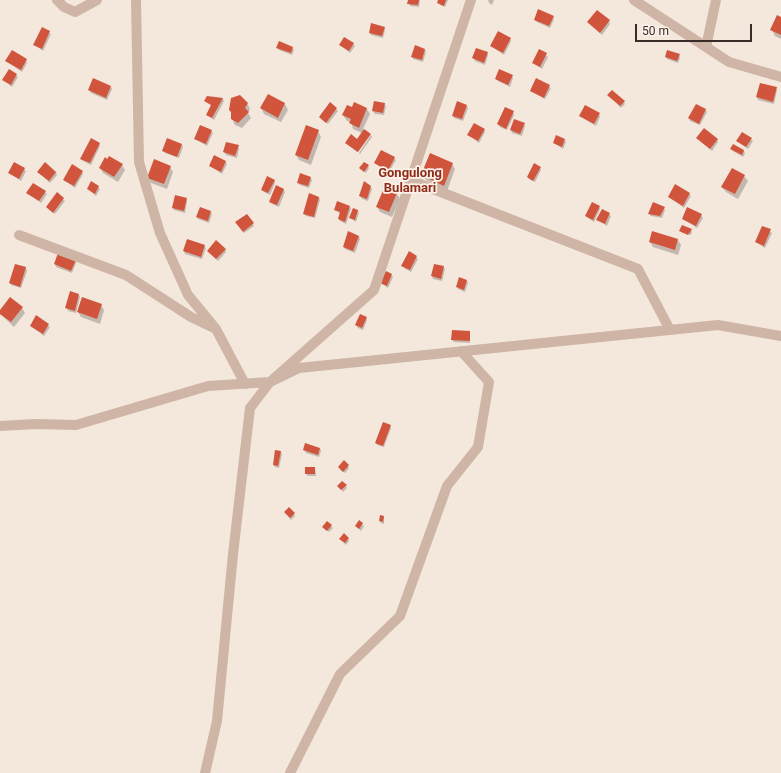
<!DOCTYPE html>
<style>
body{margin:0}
#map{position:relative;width:781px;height:773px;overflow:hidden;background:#f4e7dc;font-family:Roboto,sans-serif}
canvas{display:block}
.scale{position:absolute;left:635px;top:24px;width:117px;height:18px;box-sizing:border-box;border:2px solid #392c28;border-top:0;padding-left:5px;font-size:12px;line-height:14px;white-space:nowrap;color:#392c28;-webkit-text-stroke:3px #fbf1e9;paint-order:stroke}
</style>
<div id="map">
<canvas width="781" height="773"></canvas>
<div class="scale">50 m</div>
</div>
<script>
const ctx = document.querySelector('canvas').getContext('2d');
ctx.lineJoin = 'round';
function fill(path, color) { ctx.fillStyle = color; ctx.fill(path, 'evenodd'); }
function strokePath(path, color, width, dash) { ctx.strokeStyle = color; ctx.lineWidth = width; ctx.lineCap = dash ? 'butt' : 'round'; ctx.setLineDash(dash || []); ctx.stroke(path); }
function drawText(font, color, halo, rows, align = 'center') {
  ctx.font = font + ' Roboto,sans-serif'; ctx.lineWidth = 3.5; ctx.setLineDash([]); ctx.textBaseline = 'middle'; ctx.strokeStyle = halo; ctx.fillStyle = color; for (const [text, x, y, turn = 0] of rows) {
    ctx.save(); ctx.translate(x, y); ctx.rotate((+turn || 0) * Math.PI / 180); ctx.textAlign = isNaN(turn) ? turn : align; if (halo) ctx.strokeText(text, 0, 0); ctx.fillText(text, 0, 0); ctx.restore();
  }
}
const shadow = new Path2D(`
 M409,0H420L419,7L410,6Z
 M439,0H448L445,7L440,5Z
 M488,0H494L492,5L489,3Z
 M553,17L554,19L550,28L537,22L535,20Z
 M781,18V39L775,36L772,30Z
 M609,21L610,24L602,35L588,22Z
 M384,27L385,30L383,38L371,35L370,32Z
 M42,29L51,34L43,51L35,45Z
 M510,39L511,41L504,55L491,46Z
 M353,44L355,46L350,53L340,45Z
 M278,48H293L294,50L292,55L279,50Z
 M425,49L426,52L423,62L413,59L412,56Z
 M539,50L548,57L542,69L533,63Z
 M487,53L488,55L485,65L475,61L473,58Z
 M679,55L680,58L678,63L667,59L666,56Z
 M26,60L27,63L22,72L6,61Z
 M16,75L18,77L12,87L3,80Z
 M512,76L513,78L510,87L498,81L496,79Z
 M537,80L551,88L545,99L531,91Z
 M760,84L776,88L777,90L774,104L758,100L757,97Z
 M111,87L112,89L107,100L91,93L89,90Z
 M268,95L285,104L288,110L281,122L264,114L261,108Z
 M609,95L624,102L625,104L621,108Z
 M207,97L223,99L224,101L214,120L207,115L212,106L206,101Z
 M458,102L467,106L468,108L463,121L454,118L453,115Z
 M247,103L250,109L248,113L251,118L242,128L235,125L232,119Z
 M384,104L386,106L384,115L375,114L373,111Z
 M336,109L338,111L328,124L321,119L320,117Z
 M367,109L370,114L363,129L370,134L357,152L346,143L358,140L362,133L353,129L351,122L347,121L343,115Z
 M706,110L707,112L700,125L690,121L689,118Z
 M513,112L514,115L507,130L500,127L498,124Z
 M599,114L600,117L596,126L580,116Z
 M514,120L524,124L525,126L522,136L512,133L511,130Z
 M484,130L485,132L479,143L469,135Z
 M211,131L213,133L207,146L195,139Z
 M318,131L321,137L311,165L299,160L296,155Z
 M742,133L753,141L748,149L737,141Z
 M371,135L372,137L360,154L359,153Z
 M168,139L182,145L183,147L179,158L165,153L163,150Z
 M565,140L566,142L563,149L554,143Z
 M699,140H717L718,142L712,151Z
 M99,144L100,146L91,165L83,161L81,159Z
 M734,145L744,151L745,154L743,157L733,151L732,149Z
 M238,146L239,149L237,158L226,155L224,152Z
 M394,158L396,160L389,172L375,163Z
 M225,161L227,164L222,174L210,166Z
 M452,164L455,169L447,191L426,180L423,175Z
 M122,165L125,170L118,182L103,173L100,168Z
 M368,166L369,168L366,173L360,168Z
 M170,167L173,172L167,189L151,183L148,178Z
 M540,168L541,170L535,182L529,179L528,177Z
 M24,169L26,171L21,181L10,173Z
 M38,172H56L57,175L50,183Z
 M82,172L83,174L75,188L64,180Z
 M744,176L748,181L738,199L726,192L722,187Z
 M310,177L312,180L309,188L300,185L298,183Z
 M274,180L275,183L270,195L264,192L262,190Z
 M370,186L372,189L368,201L362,199L360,196Z
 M98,187L100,189L96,196L88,189Z
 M283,189L285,192L279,207L272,204L270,202Z
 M45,192L47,194L41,203L28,193Z
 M57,194L65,201L55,214L47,207Z
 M397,194L400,199L392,217L380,212L377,207Z
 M689,194L691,196L684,208L669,197Z
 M319,197L320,200L315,218L306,216L304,214Z
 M186,199L187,201L185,213L174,210L173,208Z
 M350,207L351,209L346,224L340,221L339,219L341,214L335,210Z
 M599,207L600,209L594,222L588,218L586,216Z
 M664,208L665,210L662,218L651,216L649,214Z
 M358,210L359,213L356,222L350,218Z
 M602,210L611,216L607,226L598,220Z
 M211,212L212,214L209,223L198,219L197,217Z
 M701,215L703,218L697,228L683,219Z
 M253,224L254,226L244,233L238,225Z
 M683,226L691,230L692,232L691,235L681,232Z
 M763,227L772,233L765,248L756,242Z
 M359,236L360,239L355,253L345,249L344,247Z
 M187,240L204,246L206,248L202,259L185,254L184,251Z
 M678,240L681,245L678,255L653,247L650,242Z
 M225,249L226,252L218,261L208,251Z
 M416,257L418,259L411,272L404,268L403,266Z
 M75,261L76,263L72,273L56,267L55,264Z
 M16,265L26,268L27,271L21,288L11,285L10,283Z
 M443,267L445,269L442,281L433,279L432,276Z
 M391,275L393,277L388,288L381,283Z
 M459,279L467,281L468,283L465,292L458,289L457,287Z
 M79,295L80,297L76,313L68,311L67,308Z
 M101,305L104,310L100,324L81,317L78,312Z
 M22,308L25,313L14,327L0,314V311Z
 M36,317L50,327L44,336L31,326Z
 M366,318L367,320L363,330L358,328L356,325Z
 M469,332L470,343L454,342L452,340Z
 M390,426L391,428L384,447L377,445L376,443Z
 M320,448L321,451L319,457L306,453L304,450Z
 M280,451L282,454L279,468L275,467L274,465Z
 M348,466L349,468L345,473L340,469Z
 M315,468L316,476H308L306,474Z
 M346,486L347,488L343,492L340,488Z
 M285,512L294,514L295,516L291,520Z
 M384,517V524L381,523L380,521Z
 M362,524L364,526L361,531L356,526Z
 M331,526L333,528L329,532L325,529Z
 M340,539H348L349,541L346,545Z`);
const building = new Path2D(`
 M408,0H419L418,5L407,4Z
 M438,0H446L444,6L437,3Z
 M538,9L554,16L549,26L534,20Z
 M597,10L610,20L600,33L587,22Z
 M777,15L781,17V35L770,30Z
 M371,23L385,27L382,36L369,33Z
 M42,27L50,31L42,49L33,45Z
 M498,31L511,38L503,53L490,46Z
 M344,37L354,43L349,51L339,45Z
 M279,41L293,47L291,53L276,48Z
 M415,45L425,49L422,60L411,57Z
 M476,48L488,52L484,63L472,58Z
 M539,49L547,53L540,67L532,63Z
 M12,50L27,59L21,70L5,61Z
 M667,50L680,54L677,61L665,57Z
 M9,69L17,74L11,85L2,80Z
 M499,69L513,75L508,85L495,79Z
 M93,78L111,86L106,98L88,90Z
 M536,78L550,85L544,98L530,91Z
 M760,83L777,87L773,102L756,97Z
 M612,90L625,101L620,106L607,95Z
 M268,94L285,103L278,118L260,108Z
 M240,95L248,103L245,108L249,112L238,123L231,119V112L229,110L231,98Z
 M207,96L223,98L212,118L206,115L211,105L204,101Z
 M374,101L385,103L383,113L372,111Z
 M457,101L467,105L462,119L452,116Z
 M330,102L337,108L326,123L319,117Z
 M354,102L367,108L359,128L349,123L351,119L342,115L347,105L352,107Z
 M696,104L706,109L699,124L688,118Z
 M585,105L600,113L594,124L579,116Z
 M505,107L514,111L506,129L497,124Z
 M514,119L525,123L520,134L510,130Z
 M474,123L485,129L478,141L467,135Z
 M200,125L212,130L206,144L194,139Z
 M306,125L319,130L308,160L295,155Z
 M704,128L718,139L710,149L696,138Z
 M364,129L371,134L358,152L345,143L351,134L357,139Z
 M742,132L752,138L746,147L736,141Z
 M556,135L565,139L562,147L553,143Z
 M91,138L100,143L90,163L80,159Z
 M167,138L182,144L177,157L162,151Z
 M226,142L239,145L235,156L223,152Z
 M733,144L744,150L742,155L730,149Z
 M381,150L395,157L388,171L374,163Z
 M430,153L453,163L444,186L421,175Z
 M214,155L226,161L221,172L209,166Z
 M109,156L123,164L114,177L99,168L105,157L107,159Z
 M154,159L171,166L164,184L147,178Z
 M14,162L25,168L19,179L8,173Z
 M45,162L56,172L49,181L37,172Z
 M364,162L369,165L364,172L359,168Z
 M534,163L541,167L533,181L527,177Z
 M72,164L83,171L74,186L63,180Z
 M732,168L745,175L735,194L721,187Z
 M300,173L311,177L308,186L297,183Z
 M267,176L275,180L268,193L261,190Z
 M91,181L99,186L95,194L87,189Z
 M364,181L371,186L367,199L359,196Z
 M33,183L46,191L39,201L26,193Z
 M675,184L690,193L683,206L668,197Z
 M276,185L284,189L277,205L269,202Z
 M384,188L397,193L389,212L376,207Z
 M57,192L64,198L53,213L46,207Z
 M309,193L319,197L314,217L303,214Z
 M175,195L187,198L184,211L172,208Z
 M337,201L350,206L345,222L338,219L340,212L334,210Z
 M592,202L600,206L593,220L585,216Z
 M653,202L665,207L660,216L648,214Z
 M200,207L211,211L208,221L196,217Z
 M687,207L702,214L696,226L682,219Z
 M353,208L358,210L355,220L349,218Z
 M602,209L610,213L605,224L596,220Z
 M247,214L254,223L243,232L235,222Z
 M682,225L692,229L688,235L679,231Z
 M762,226L771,229L764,246L755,242Z
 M348,231L359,236L353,251L343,247Z
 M652,231L678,239L675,250L649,242Z
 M187,239L205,245L201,257L183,251Z
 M216,240L226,249L216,259L207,251Z
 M409,251L417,256L410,270L401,266Z
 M58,253L76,260L71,271L54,264Z
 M15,264L26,267L20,287L9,283Z
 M434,264L444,266L441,279L431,276Z
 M386,271L392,274L387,286L380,283Z
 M459,277L467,280L464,290L456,287Z
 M70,291L79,294L75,311L65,308Z
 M10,297L23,307L11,322L0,314V310Z
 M82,297L102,304L97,319L77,312Z
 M360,314L367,317L362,328L355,325Z
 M36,315L49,324L43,334L30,326Z
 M452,330L470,331V341L451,340Z
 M383,422L391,425L383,446L375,443Z
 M305,443L320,448L318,455L303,450Z
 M275,450L281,451L278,466L273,465Z
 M344,460L349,465L343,472L338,467Z
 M305,467H315V474H305Z
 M342,481L347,485L341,490L337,486Z
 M289,507L295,513L290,518L284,512Z
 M380,515L384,516L383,522L379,521Z
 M359,520L363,523L359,529L355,526Z
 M327,521L332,525L327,531L322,527Z
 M344,533L349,538L345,543L339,539Z`);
const minor = new Path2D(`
 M57,0L64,7L75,12L97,0
 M136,0L139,162L160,233L188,295L216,329
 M634,0L729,62L781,77
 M706,47L716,0
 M410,180L638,269L670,330
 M19,235L126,275L191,317L216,329L245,384
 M0,426L36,424L76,425L208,386L270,382L374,290L471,0
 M205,773L217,721L233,554L250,408L270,382L299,368L718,325L781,336
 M290,773L340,674L400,616L447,486L478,447L489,382L461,351`);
const quarterNames = [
 ["Gongulong",410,174],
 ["Bulamari",410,189]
];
fill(shadow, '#0003');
fill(building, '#d1553d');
strokePath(minor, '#ceb5a6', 10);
drawText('bold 13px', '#902c19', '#fbf1e9', quarterNames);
</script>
